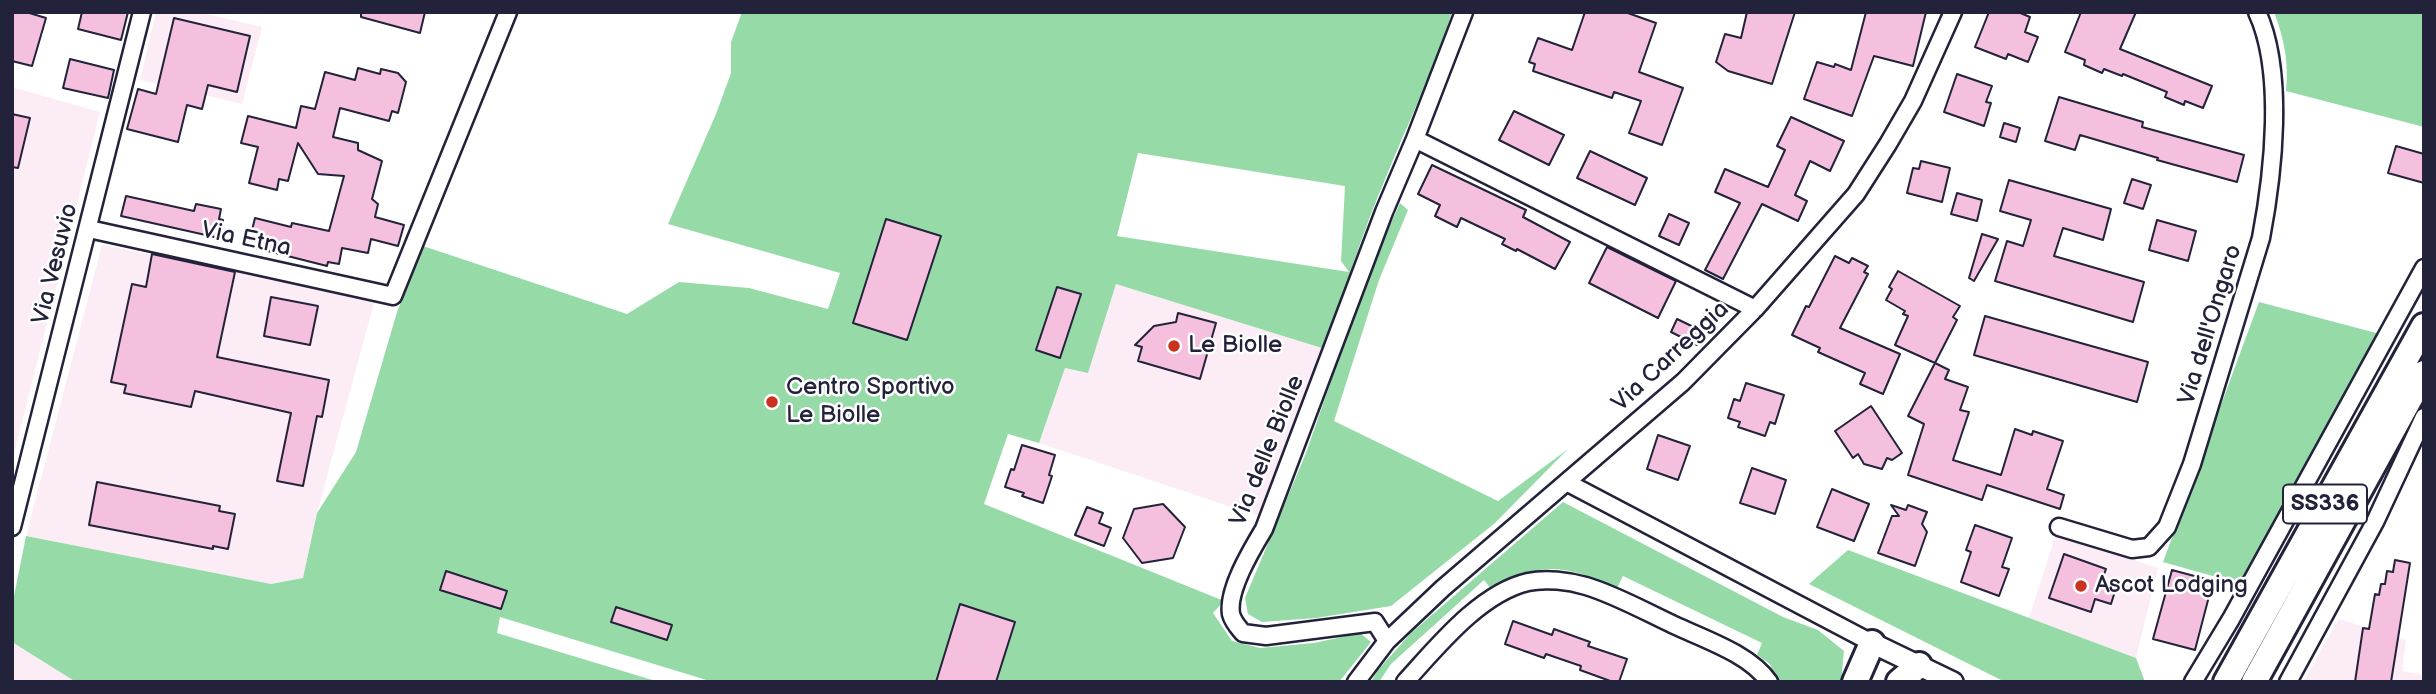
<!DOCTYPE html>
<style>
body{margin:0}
#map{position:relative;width:2436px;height:694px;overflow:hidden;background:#fff;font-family:"Balsamiq Sans",sans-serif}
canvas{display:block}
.frame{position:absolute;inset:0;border:14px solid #22223b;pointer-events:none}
</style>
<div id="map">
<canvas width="2436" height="694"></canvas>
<div class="frame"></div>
</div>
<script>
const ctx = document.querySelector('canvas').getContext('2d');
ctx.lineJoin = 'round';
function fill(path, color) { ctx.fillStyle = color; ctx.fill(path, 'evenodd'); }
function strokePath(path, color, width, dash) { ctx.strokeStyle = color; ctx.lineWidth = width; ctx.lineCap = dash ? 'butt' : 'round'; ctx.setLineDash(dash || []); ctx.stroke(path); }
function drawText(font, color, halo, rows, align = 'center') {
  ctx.font = font + ' "Balsamiq Sans",sans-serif'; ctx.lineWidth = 5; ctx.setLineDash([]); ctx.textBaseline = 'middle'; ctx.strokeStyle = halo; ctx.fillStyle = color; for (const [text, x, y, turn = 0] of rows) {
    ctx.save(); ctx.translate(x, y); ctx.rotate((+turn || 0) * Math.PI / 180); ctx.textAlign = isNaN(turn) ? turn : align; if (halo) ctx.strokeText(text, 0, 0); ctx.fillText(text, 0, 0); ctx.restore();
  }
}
const built = new Path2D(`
 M156,12H198L262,27L242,104L140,80Z
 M12,87L100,112L12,462Z
 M102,245L235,270L374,303L317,513L303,578L271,584L26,536Z
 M1116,284L1325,349L1259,516L1039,443L1065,368L1088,373Z
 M2056,534L2158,568L2136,658L2029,618Z
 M2339,619L2406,640L2402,671L2424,675V682H2303Z
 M12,642L76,682H12Z`);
const green = new Path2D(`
 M742,12H1452C1435,69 1408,122 1386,177C1362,233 1344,291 1325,349L1116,284L1088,373L1065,368L1039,443L1008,434L984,504L1224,601L1213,613L1232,641L1260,648L1314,643L1360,633L1371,642L1339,682H713L500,617L497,633L659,682H76L12,642V606L26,536L271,584L303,578L317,513L356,452L397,312L423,246L627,314L679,282L749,288L828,309L840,273L668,224L716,114L731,73V42ZM1138,153L1345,186L1341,261L1349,272L1117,236Z
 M2274,12H2424V127L2286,91C2289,63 2284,38 2274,12Z
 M1400,203L1408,210L1379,280L1334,421L1498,501L1568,449L1495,523L1391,606L1316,618L1262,622L1248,614L1245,598L1306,453L1369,272Z
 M2259,302L2380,334L2311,455L2241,584L2163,562Z
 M1563,502L1783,617L1818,630L1844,651L1841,682H1778L1770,664L1757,655L1762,643L1623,576L1617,588C1592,577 1560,563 1532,572C1519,576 1505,584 1492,590L1484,580L1391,664L1379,682H1371L1377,671L1411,633Z
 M1848,550L2136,658L2145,682H2005L1809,584Z`);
const building = new Path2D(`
 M12,12H26L46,18L32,66L12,61Z
 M82,12H128L121,40L78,29Z
 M361,12H425L420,33L361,17Z
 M1585,12H1625L1656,23L1639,72L1683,88L1662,145L1629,133L1641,101L1614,92L1612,98L1533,71L1535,64L1529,62L1538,38L1572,50Z
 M1747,12H1795L1772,84L1728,71L1716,62L1725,34L1741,38Z
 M1866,12H1926L1913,66L1874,56L1852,116L1804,99L1817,62L1834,67L1835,64L1851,70Z
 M1989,12H2018L2030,17L2025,32L2038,37L2028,62L2008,54L2006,59L1975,47Z
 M2081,12H2136L2120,49L2212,86L2203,108L2185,101L2184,105L2165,97L2167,92L2123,74L2122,76L2104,69L2102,73L2084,65L2085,60L2065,52Z
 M174,18L250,36L237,92L208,85L202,109L187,105L178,142L127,129L138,89L156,94Z
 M70,59L114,70L108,98L63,88Z
 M358,68L380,74L381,69L398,73L406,82L398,113L392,111L389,121L340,108L333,137L358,143V150L382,161L372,199L378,204L375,217L404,225L398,246L371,239L368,253L342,248L339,264L328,262L327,266L248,246L255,218L291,227L292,223L329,231L344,176L318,174L298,143L288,181L279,179L277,190L249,183L258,147L241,143L248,116L296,128L301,106L315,109L325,72L355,80Z
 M1957,74L1992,86L1986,102L1991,103L1984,126L1944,112Z
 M2059,97L2143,122L2142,127L2244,155L2237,182L2157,160L2158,158L2080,135L2075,150L2045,141Z
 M1514,111L1564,135L1549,165L1499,140Z
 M12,114L30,118L18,168L12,167Z
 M1791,117L1844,141L1830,171L1810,161L1795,195L1807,201L1798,221L1762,204L1723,279L1705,270L1740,203L1715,192L1725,169L1768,187L1785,150L1777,146Z
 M2004,123L2020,128L2016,142L2000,137Z
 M2396,146L2424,154V183L2388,173Z
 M1590,151L1647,178L1635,205L1577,178Z
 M1921,161L1950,168L1942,202L1907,193L1913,168L1919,169Z
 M1432,165L1526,210L1523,217L1570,242L1555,269L1517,249L1516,251L1502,244L1505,239L1461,218L1457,227L1435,216L1440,205L1418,194Z
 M2132,179L2151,185L2143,209L2124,203Z
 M2009,180L2111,209L2103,240L2063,228L2054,256L2144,282L2133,322L1995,281L2007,241L2023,246L2031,220L2000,211Z
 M1957,193L1982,200L1977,221L1951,214Z
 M126,196L194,211L196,204L221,209L219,219L223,220L219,238L121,216Z
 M1669,214L1689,223L1679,245L1659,236Z
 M886,219L941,236L907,340L853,323Z
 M2157,220L2196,231L2188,261L2149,250Z
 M1982,234L1998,239L1974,281L1969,278Z
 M1607,247L1676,281L1658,318L1589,283Z
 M152,254L235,272L217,357L329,380L322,417L317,416L303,486L277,481L291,413L195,391L191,407L124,393L126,385L111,382L132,284L146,287Z
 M1835,256L1849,263L1852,258L1868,266L1864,272L1868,274L1840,328L1900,354L1883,394L1860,384L1865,373L1818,352L1820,348L1792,335L1806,306L1809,307Z
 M1898,271L1960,306L1953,317L1957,320L1935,363L1895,345L1908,316L1903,314L1905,311L1886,300L1892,289L1889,287Z
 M1057,287L1081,294L1060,358L1036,350Z
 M271,297L318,306L310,345L264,336Z
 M1178,313L1216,323L1200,379L1138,361L1142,347L1135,345L1154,326L1176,322Z
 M1985,316L2148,362L2137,402L1974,355Z
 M1677,319L1704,332L1697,345L1671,332Z
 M1935,363L1949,370L1945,379L1968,387L1960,410L1969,412L1953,460L2001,475L2015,429L2032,435L2033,431L2063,441L2047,489L2064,495L2060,509L1987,485L1982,500L1908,475L1924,424L1908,416Z
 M1746,383L1784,395L1775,424L1770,422L1765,436L1738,427L1740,422L1728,418L1734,399L1740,401Z
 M1871,406L1902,453L1892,460L1887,458L1882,469L1864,464L1858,454L1853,458L1835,431Z
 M1658,435L1690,446L1678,480L1647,469Z
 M1022,445L1055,455L1049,475L1052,476L1043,503L1022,496L1024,493L1005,487L1011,469L1014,470Z
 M1752,468L1786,480L1775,514L1740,503Z
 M97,482L220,506L219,511L235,514L228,549L213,546V549L89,525Z
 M1832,489L1869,504L1854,541L1817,527Z
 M1163,504L1185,527L1173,558L1142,563L1123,538L1134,509Z
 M1891,505L1906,510L1908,505L1927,512L1922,524L1927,532L1915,566L1878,553L1892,516H1899Z
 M1087,507L1103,513L1099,523L1111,528L1104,546L1075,535Z
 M1975,525L2012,538L2002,567L2009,569L1999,596L1961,582L1971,552L1966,550Z
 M2064,554L2106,569L2101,583L2116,588L2111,604L2095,599L2091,612L2049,598Z
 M2395,560L2410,563L2391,682H2355L2363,628L2369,629L2375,594L2379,595L2381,584H2385L2387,571L2393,572Z
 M2172,570L2213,581L2195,650L2153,639Z
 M446,571L507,591L501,609L440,590Z
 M960,604L1015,622L996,682H936Z
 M616,607L672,625L667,640L611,622Z
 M1513,621L1552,635L1554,629L1590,642L1588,646L1627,659L1619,682H1613L1580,670L1581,666L1546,654L1544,658L1505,644Z`);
const minor = new Path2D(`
 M1415,139L1755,309
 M89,229L393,296L508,12
 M1568,483L1872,643
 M12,527L142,12
 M2059,527L2132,549L2149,547L2167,527L2192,464L2261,238C2273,175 2285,72 2257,12
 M1387,641L1375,622L1266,636L1243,633C1238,627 1233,622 1231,614C1227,590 1252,549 1264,529L1384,212L1415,139L1464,12
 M1356,682L1387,641L1443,588L1683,382L1755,309L1856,194L1888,144L1913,101L1953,12
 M1405,682C1437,647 1480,593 1528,582C1546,578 1569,581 1586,586C1616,595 1646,612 1674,625C1704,639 1750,654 1769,682
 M2193,682L2231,619L2424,268
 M2288,682L2375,522L2424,417`);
const tertiary = new Path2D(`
 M1872,643L1953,682`);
const trunk = new Path2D(`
 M1855,682L1872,643
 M1899,682L1919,665
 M2226,682L2424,326
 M2254,682L2424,373`);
const markers = [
 [1174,346,7,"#c8321e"],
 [772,402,7,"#c8321e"],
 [2081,586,7,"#c8321e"]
];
const shields = [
 [2325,504,84]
];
const shieldNames = [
 ["SS336",2325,504]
];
const streetNames = [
 ["Via Etna",246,240,12],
 ["Via Vesuvio",56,264,-76],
 ["Via dell'Ongaro",2211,325,-73],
 ["Via Carreggia",1671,357,-43],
 ["Via delle Biolle",1268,451,-68]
];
const poiNames = [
 ["Le Biolle",1188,346],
 ["Centro Sportivo",786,388],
 ["Le Biolle",786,416],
 ["Ascot Lodging",2095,586]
];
fill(built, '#fcecf5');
fill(green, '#96dba7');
fill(building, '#f4c0de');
strokePath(building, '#22223b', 2);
strokePath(minor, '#22223b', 21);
strokePath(tertiary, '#22223b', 24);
strokePath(trunk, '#22223b', 30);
strokePath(minor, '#fff', 16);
strokePath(tertiary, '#fff', 19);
strokePath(trunk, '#fff', 24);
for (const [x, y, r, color] of markers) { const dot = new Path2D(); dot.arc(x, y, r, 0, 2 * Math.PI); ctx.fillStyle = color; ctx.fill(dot); strokePath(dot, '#fff', 2.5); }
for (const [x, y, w] of shields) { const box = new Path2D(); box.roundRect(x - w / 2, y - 19.5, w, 39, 5); ctx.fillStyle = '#fff'; ctx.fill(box); strokePath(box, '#22223b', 2); }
drawText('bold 23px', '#22223b', null, shieldNames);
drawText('24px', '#22223b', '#fff', streetNames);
drawText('24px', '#22223b', '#fff', poiNames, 'left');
</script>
